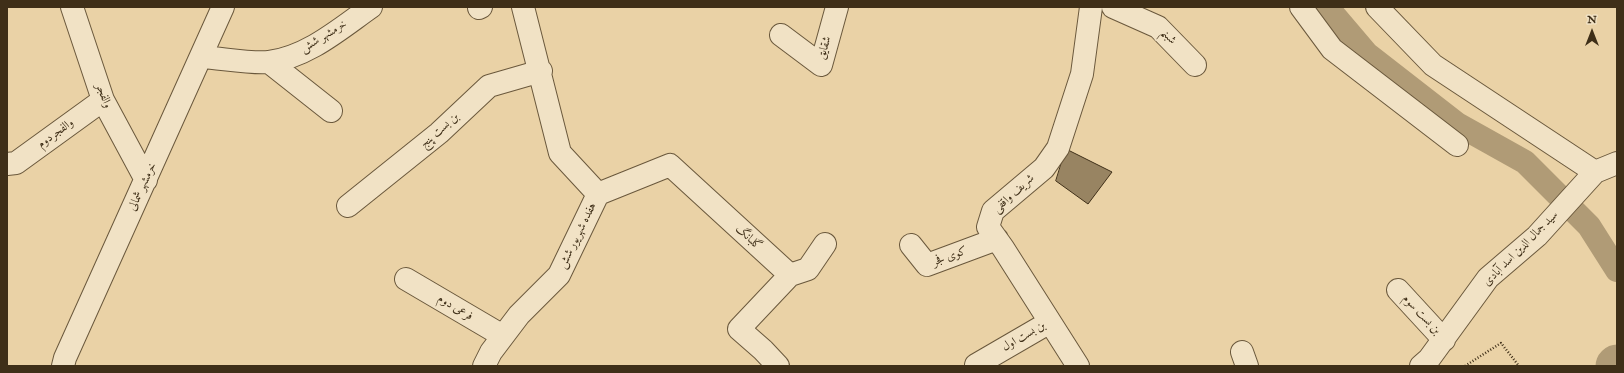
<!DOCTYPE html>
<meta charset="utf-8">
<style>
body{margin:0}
#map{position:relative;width:1624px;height:373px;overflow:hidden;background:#ead2a6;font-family:"IM FELL English",serif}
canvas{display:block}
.frame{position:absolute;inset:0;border:8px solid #3f2f18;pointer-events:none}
.north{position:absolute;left:1572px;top:12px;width:40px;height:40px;-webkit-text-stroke:3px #f1e2c5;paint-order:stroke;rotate:0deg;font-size:11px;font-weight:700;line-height:16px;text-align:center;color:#3f2f18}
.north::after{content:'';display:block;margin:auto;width:14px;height:18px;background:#3f2f18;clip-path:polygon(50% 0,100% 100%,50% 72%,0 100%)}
</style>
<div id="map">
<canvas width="1624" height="373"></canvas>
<div class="frame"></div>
<div class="north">N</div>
</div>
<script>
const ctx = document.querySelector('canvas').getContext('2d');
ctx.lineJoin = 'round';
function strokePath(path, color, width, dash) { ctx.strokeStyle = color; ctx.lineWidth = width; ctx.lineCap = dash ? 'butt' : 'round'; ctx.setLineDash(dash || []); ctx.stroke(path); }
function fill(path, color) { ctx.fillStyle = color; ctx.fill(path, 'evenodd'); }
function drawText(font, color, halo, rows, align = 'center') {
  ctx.font = font + ' "IM FELL English",Amiri,serif'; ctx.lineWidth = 3; ctx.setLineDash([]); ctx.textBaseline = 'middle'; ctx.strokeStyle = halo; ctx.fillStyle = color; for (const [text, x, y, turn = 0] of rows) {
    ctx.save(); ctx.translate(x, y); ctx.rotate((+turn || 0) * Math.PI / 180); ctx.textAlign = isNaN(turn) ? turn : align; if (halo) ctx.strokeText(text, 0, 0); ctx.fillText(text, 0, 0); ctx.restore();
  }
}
const canal = new Path2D(`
 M1327,7L1367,54L1457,124L1525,162L1589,226L1617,270`);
const river = new Path2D(`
 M1616,366L1617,365`);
const building = new Path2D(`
 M1066,149L1112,172L1088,204L1056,181Z`);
const path = new Path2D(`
 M1465,366L1501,343L1519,366`);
const minor = new Path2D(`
 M72,7L103,100L146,180
 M523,7L560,153L598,194
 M1113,7L1158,27L1195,65
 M1301,7L1332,49L1457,145
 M1377,7L1433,65L1595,172
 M479,8L481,7
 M781,35L821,65L837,7
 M202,57C220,58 252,64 269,62C308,57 341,28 371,7
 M269,62L331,111
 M7,164L16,163L103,100
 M598,194L670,165L790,275L739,329L763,350L778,366
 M348,206L439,133L489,86L541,71
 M911,245L927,265L997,239
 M790,275L808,269L825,244
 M406,279L503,336
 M1398,290L1444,340
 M1242,352L1247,366
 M976,365L1050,322
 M63,366L65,358L223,7
 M484,366L491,352L519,315L559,275L598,194
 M1078,366L1003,248L988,227L993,211L1044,168L1058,148L1082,74L1091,7
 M1421,366L1429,359L1488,278L1537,236L1595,172L1617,163`);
const streetNames = [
 ["خرمشهر شش",324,37,-31],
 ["شبنم",1168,37,46],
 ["شقایق",825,48,-73],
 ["والفجر",103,96,68],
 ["بن بست پنج",440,131,-41],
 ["والفجردوم",56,134,-36],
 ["خرمشهر شمالی",143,187,-65],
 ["شریف واقفی",1014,194,-42],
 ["هفده شهریور شش",578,236,-64],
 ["گلبانگ",748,238,42],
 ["سید جمال الدین اسد آبادی",1521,249,-45],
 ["کوی فجر",950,257,-20],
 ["فرعی دوم",455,308,31],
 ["بن بست سوم",1421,315,47],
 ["بن بست اول",1024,337,-30]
];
strokePath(canal, '#b09b76', 24);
strokePath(river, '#b09b76', 41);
fill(building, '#988462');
strokePath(building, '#3f2f18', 1);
strokePath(minor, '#6a583c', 24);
strokePath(path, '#3f2f18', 2.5, [1, 2]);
strokePath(minor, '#f1e2c5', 22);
drawText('12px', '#3f2f18', '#f1e2c5', streetNames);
</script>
